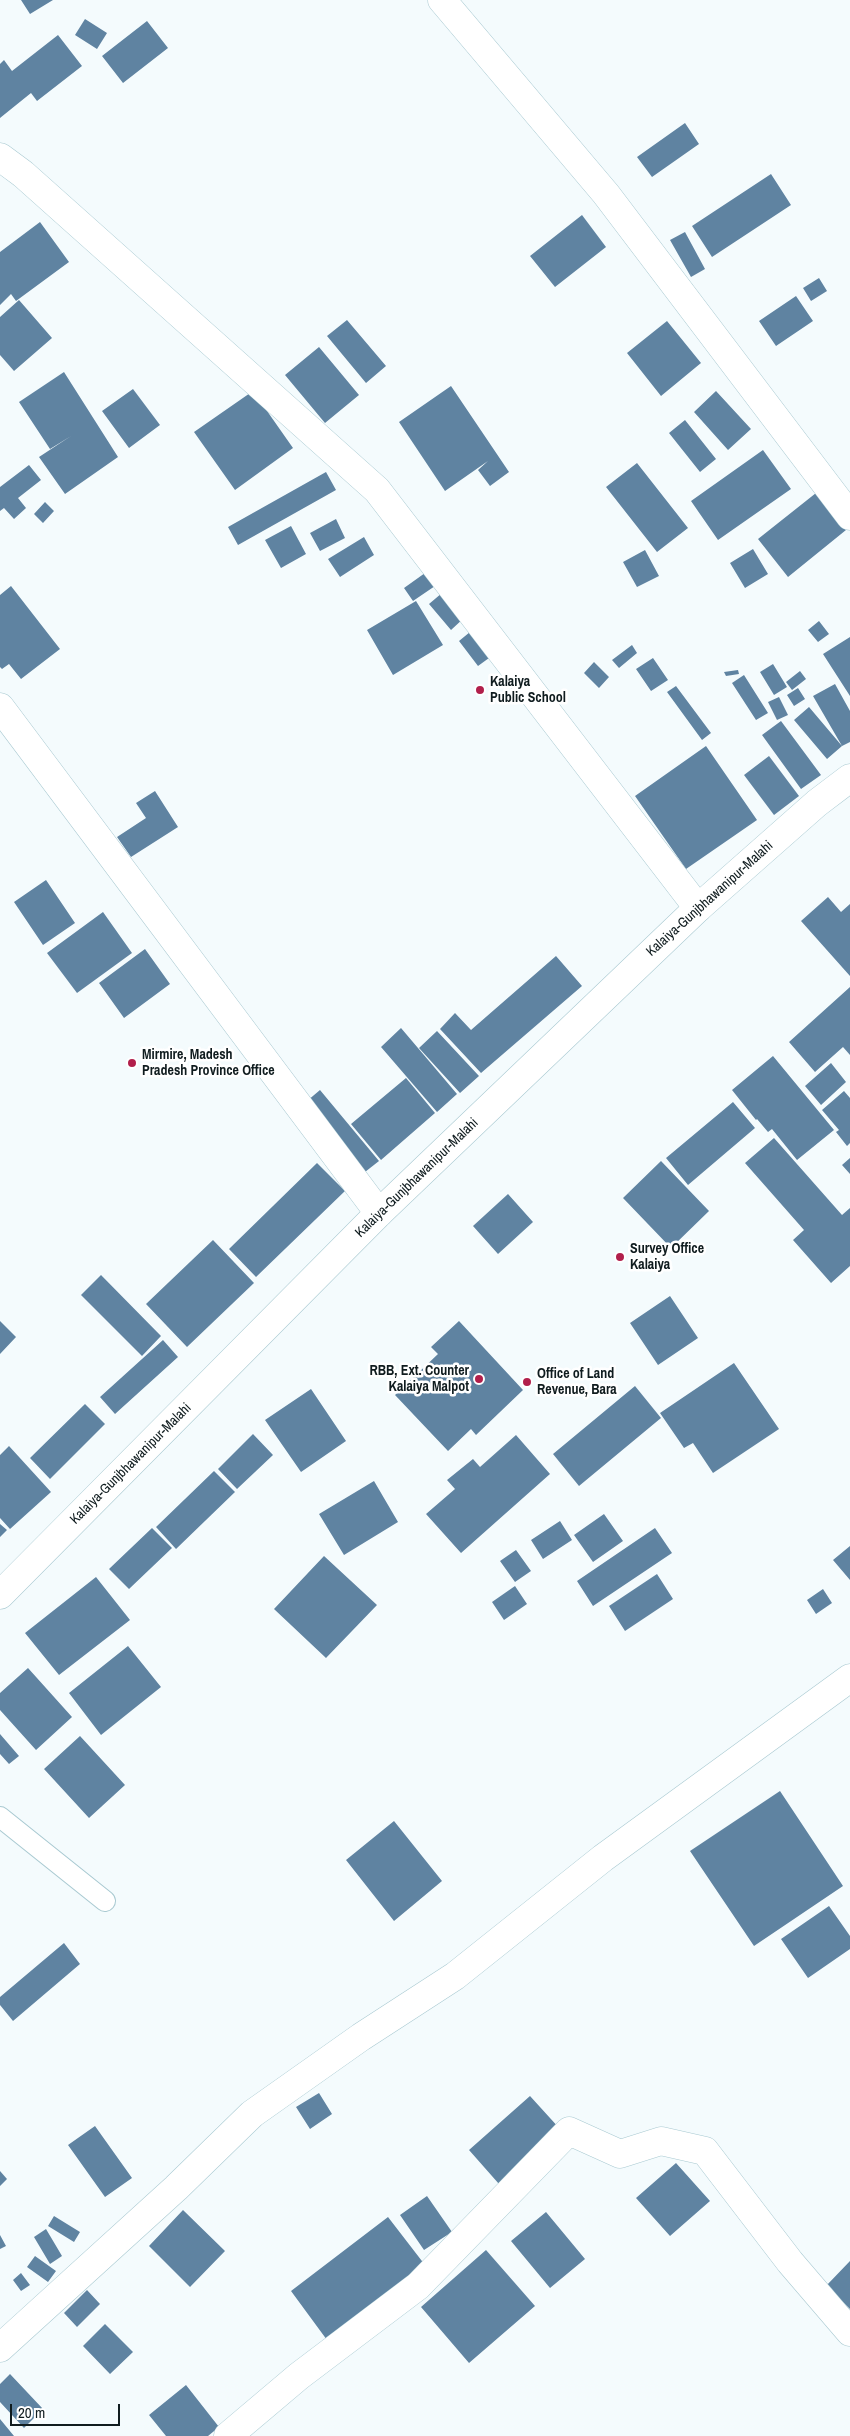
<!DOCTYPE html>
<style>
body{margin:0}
#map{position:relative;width:850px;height:2436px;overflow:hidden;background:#f4fbfd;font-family:"Archivo Narrow",sans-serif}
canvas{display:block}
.scale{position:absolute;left:10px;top:2404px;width:110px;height:22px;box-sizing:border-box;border:2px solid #101c1f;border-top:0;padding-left:6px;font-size:15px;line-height:18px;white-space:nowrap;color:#101c1f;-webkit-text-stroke:4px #fff;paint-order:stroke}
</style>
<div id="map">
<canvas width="850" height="2436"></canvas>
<div class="scale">20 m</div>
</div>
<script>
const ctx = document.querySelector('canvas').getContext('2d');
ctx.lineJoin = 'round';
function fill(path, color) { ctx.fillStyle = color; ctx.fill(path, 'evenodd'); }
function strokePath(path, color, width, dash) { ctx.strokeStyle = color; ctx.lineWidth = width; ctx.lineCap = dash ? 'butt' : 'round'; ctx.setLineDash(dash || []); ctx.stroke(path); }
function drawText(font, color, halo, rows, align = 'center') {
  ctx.font = font + ' "Archivo Narrow",sans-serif'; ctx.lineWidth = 5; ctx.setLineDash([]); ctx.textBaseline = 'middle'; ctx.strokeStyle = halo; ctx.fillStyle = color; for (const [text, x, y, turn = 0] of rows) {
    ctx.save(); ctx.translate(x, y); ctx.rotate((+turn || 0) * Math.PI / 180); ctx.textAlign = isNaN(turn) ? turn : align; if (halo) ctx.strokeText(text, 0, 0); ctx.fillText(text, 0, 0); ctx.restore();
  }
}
const building = new Path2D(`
 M21,0H53L30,14Z
 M85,19L107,33L97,49L75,35Z
 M147,21L168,48L123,83L102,56Z
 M58,35L82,66L37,101L31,93L0,118V64L4,60L12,71Z
 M685,123L699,144L652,177L637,157Z
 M771,174L791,205L712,257L692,226Z
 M582,215L606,247L555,287L530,256Z
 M40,222L69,262L16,301L11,294L0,305V252Z
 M685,232L705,269L691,277L670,240Z
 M819,278L827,291L811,301L803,288Z
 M796,296L813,321L776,346L759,321Z
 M19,300L52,338L14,371L0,355V317Z
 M347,320L386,366L366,383L327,336Z
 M667,321L701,363L661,396L627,353Z
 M319,347L359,395L325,423L285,375Z
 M64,372L118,457L65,494L39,457L71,436L50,449L19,402Z
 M451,386L509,472L490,486L478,470L488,461L445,491L399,422Z
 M133,389L160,425L129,448L102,411Z
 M253,391L293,448L235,490L194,432Z
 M716,391L751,429L728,450L694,412Z
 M685,420L716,459L700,472L669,433Z
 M763,450L791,489L718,540L691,501Z
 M637,463L688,528L657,552L606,487Z
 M29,465L41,480L18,498L26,508L14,519L4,508L0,511V487Z
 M326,472L336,490L238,545L228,527Z
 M816,493L846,530L788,577L758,539Z
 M45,502L54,511L43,523L34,514Z
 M336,519L345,538L320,551L310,533Z
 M291,526L306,554L281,568L265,540Z
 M364,537L374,555L340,577L328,559Z
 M753,549L768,574L745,588L730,563Z
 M645,550L659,576L637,587L623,562Z
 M425,573L435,586L413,601L404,588Z
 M11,586L60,649L21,679L9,664L2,669L0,667V595Z
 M442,593L464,618L451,630L429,604Z
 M416,601L443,645L393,675L367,630Z
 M819,621L829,634L818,642L808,630Z
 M470,632L489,658L478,666L459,641Z
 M850,637V696L823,654Z
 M632,645L637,653L619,668L612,660Z
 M653,658L668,680L651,691L636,669Z
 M594,662L609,677L599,688L584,673Z
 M773,664L787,687L774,695L760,672Z
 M738,670L739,674L726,676L724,672Z
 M800,671L806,679L792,690L786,682Z
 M744,675L768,713L756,720L732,683Z
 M835,684L850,711V742L842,746L813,696Z
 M676,686L711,733L702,740L667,692Z
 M798,688L805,699L794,706L787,695Z
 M779,697L788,715L777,720L768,702Z
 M809,707L842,746L827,759L794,720Z
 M781,721L821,775L801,789L762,735Z
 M706,746L757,820L686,869L635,796Z
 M769,756L799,796L774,815L744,775Z
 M155,791L178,827L131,857L117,837L146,818L136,803Z
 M46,880L75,923L43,945L14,902Z
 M828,897L841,912L850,904V976L801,921Z
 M103,912L132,953L77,993L47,953Z
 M145,949L170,984L124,1018L99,983Z
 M556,956L582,986L481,1073L440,1029L455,1013L471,1030Z
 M850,987V1055L843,1047L815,1072L789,1042Z
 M401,1028L457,1094L437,1112L381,1047Z
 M437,1031L479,1076L460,1093L419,1048Z
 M773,1056L834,1130L797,1160L772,1129L768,1132L757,1119L756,1120L732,1090Z
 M831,1063L846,1082L821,1105L805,1086Z
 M406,1078L435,1113L381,1160L351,1124Z
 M320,1090L379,1161L365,1172L307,1101Z
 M844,1091L850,1098V1143L847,1146L836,1132L839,1130L822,1110Z
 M733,1102L755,1128L688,1185L666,1158Z
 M774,1138L842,1215L850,1208V1266L831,1283L793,1240L804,1230L745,1163Z
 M850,1158V1174L842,1165Z
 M661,1161L709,1211L671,1248L623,1198Z
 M317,1163L345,1191L256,1277L229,1249Z
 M508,1194L533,1222L498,1254L473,1226Z
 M213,1240L254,1283L187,1347L146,1304Z
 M101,1275L161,1336L142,1356L81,1295Z
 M670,1296L698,1338L658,1365L630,1323Z
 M0,1321L16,1337L0,1354Z
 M459,1321L523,1390L476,1435L471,1429L448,1451L395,1395L438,1354L431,1347Z
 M163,1340L178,1357L115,1414L100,1397Z
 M734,1363L779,1429L713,1473L693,1443L684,1448L660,1413Z
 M635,1386L661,1418L579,1486L553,1454Z
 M311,1389L346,1441L301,1472L265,1420Z
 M85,1404L105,1424L50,1479L30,1458Z
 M253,1434L273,1455L237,1489L218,1469Z
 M516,1435L550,1474L461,1553L426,1514L455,1489L447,1480L473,1459L480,1467Z
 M9,1446L51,1492L10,1529L0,1518V1455Z
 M214,1471L235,1492L176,1549L156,1527Z
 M374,1481L398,1522L344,1555L319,1514Z
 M604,1514L623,1541L593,1562L574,1535Z
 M560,1521L572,1540L543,1559L531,1540Z
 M0,1524L7,1530L0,1537Z
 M152,1528L172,1548L129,1589L109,1569Z
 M655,1528L672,1553L593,1606L577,1581Z
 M850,1546V1580L833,1560Z
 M516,1550L531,1571L515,1582L500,1561Z
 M324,1556L377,1605L326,1658L274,1609Z
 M657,1574L673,1599L625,1631L609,1606Z
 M96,1577L130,1620L59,1675L25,1633Z
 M515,1586L527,1604L504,1620L492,1602Z
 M823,1589L832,1603L816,1614L807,1600Z
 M128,1646L161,1687L101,1735L69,1693Z
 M28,1668L72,1717L36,1750L0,1710V1693Z
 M0,1734L19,1756L9,1764L0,1754Z
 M80,1736L125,1785L89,1818L44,1769Z
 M780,1791L843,1886L754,1946L690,1851Z
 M394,1821L442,1881L394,1921L346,1860Z
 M829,1906L850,1936V1949L808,1978L781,1939Z
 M64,1943L80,1964L13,2021L0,2005V1997Z
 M319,2093L332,2114L310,2129L296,2107Z
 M530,2096L560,2129L499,2184L469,2150Z
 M95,2126L132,2178L105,2197L68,2145Z
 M676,2163L710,2201L670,2236L636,2198Z
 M0,2171L7,2179L0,2186Z
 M427,2196L452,2232L424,2250L400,2215Z
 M183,2210L225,2251L190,2287L149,2246Z
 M546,2212L585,2259L550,2288L511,2241Z
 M54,2216L80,2232L74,2242L48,2226Z
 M388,2217L425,2265L327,2340L291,2291Z
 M46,2229L62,2256L50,2264L34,2237Z
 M0,2235L6,2246L0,2249Z
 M486,2250L535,2306L469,2363L421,2307Z
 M35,2256L56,2271L48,2282L27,2267Z
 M850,2261V2309L826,2286Z
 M21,2273L30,2285L21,2291L13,2280Z
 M87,2290L100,2304L77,2327L64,2313Z
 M105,2324L133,2352L110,2374L83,2346Z
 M10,2374L43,2409L24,2428L0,2402V2384Z
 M186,2385L219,2427L208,2436H166L149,2415Z
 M0,2419L14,2436H0Z`);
const service = new Path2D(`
 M0,1817L105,1901`);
const minor = new Path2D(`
 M442,0L606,194L850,516
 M0,157L23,174L377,490L698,908
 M0,707L379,1213
 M0,2348L176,2188L252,2114L361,2037L455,1976L603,1858L850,1678
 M228,2436L299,2376L418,2286L569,2131L620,2154L661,2141L705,2151L790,2262L850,2332`);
const tertiary = new Path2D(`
 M0,1595L379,1213L698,908L817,803L850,778`);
const markers = [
 [480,690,5,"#b11f4b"],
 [132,1063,5,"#b11f4b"],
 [620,1257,5,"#b11f4b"],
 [479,1379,5,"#b11f4b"],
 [527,1382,5,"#b11f4b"]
];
const poiNames = [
 ["Kalaiya",490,682],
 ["Public School",490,698],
 ["Mirmire, Madesh",142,1055],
 ["Pradesh Province Office",142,1071],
 ["Survey Office",630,1249],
 ["Kalaiya",630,1265],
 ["RBB, Ext. Counter",469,1371,"right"],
 ["Kalaiya Malpot",469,1387,"right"],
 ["Office of Land",537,1374],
 ["Revenue, Bara",537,1390]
];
const streetNames = [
 ["Kalaiya-Gunjbhawanipur-Malahi",710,899,-42],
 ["Kalaiya-Gunjbhawanipur-Malahi",417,1178,-44],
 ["Kalaiya-Gunjbhawanipur-Malahi",131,1464,-45]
];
fill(building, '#5f83a1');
strokePath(service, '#a8c9d1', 22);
strokePath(minor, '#a8c9d1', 29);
strokePath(tertiary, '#a8c9d1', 29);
strokePath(service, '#fff', 20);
strokePath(minor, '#fff', 28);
strokePath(tertiary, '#fff', 28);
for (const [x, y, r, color] of markers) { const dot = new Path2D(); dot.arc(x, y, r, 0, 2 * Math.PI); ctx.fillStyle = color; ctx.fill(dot); strokePath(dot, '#fff', 2); }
drawText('bold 14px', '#101c1f', '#fff', poiNames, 'left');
drawText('14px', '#101c1f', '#fff', streetNames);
</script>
